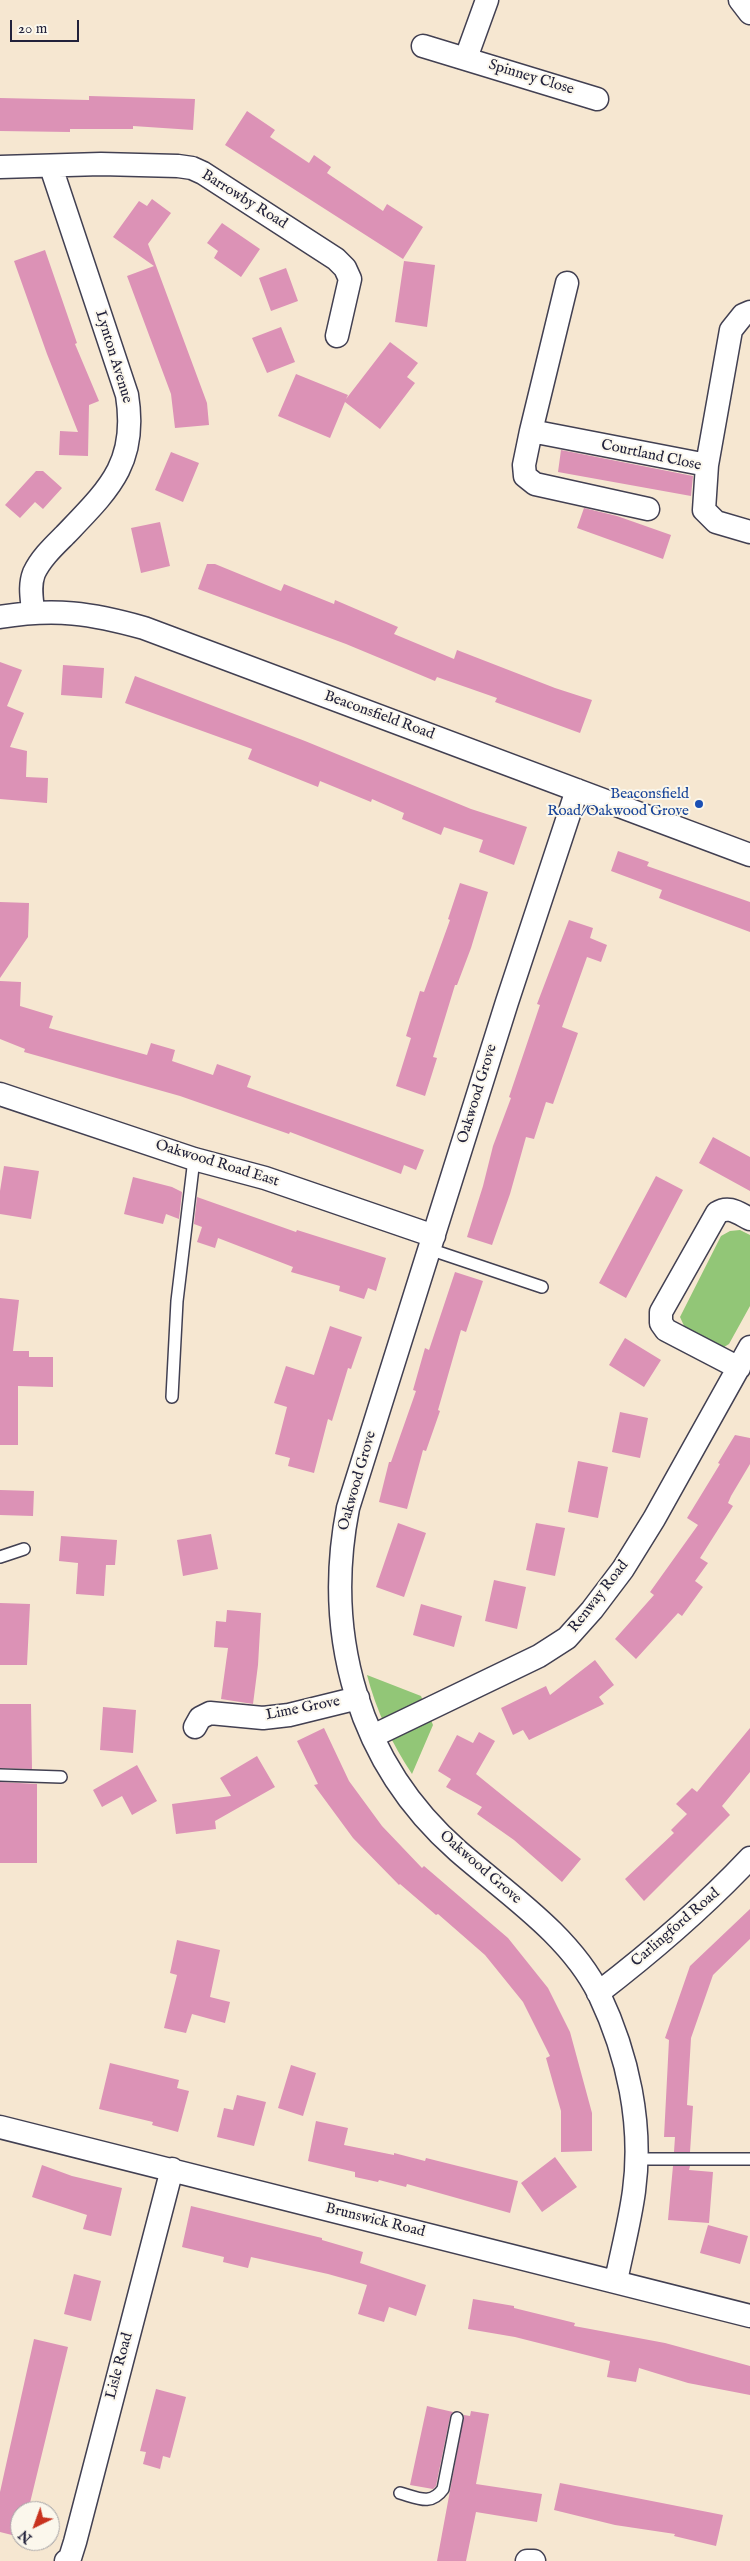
<!DOCTYPE html>
<style>
body{margin:0}
#map{position:relative;width:750px;height:2561px;overflow:hidden;background:#f6e7d1;font-family:"IM FELL English",serif}
canvas{display:block}
.north{position:absolute;left:10px;top:2501px;width:50px;height:50px;box-sizing:border-box;background:#fbf7ec;border:1px solid #a4a2a5;border-radius:50%;rotate:222deg;font-size:14px;font-weight:700;line-height:20px;text-align:center;color:#22223b}
.north::after{content:'';display:block;margin:auto;width:18px;height:22px;background:#c8321e;clip-path:polygon(50% 0,100% 100%,50% 72%,0 100%)}
.scale{position:absolute;left:10px;top:20px;width:69px;height:22px;box-sizing:border-box;border:2px solid #22223b;border-top:0;padding-left:6px;font-size:15px;line-height:18px;white-space:nowrap;color:#22223b;-webkit-text-stroke:4px #fbf7ec;paint-order:stroke}
</style>
<div id="map">
<canvas width="750" height="2561"></canvas>
<div class="north">N</div>
<div class="scale">20 m</div>
</div>
<script>
const ctx = document.querySelector('canvas').getContext('2d');
ctx.lineJoin = 'round';
function fill(path, color) { ctx.fillStyle = color; ctx.fill(path, 'evenodd'); }
function strokePath(path, color, width, dash) { ctx.strokeStyle = color; ctx.lineWidth = width; ctx.lineCap = dash ? 'butt' : 'round'; ctx.setLineDash(dash || []); ctx.stroke(path); }
function drawText(font, color, halo, rows, align = 'center') {
  ctx.font = font + ' "IM FELL English",serif'; ctx.lineWidth = 4; ctx.setLineDash([]); ctx.textBaseline = 'middle'; ctx.strokeStyle = halo; ctx.fillStyle = color; for (const [text, x, y, turn = 0] of rows) {
    ctx.save(); ctx.translate(x, y); ctx.rotate((+turn || 0) * Math.PI / 180); ctx.textAlign = isNaN(turn) ? turn : align; if (halo) ctx.strokeText(text, 0, 0); ctx.fillText(text, 0, 0); ctx.restore();
  }
}
const green = new Path2D(`
 M740,1230L750,1235V1306L729,1344L724,1347L715,1345L685,1328L680,1317L721,1236L730,1231Z
 M367,1675L421,1696L433,1725L412,1774C392,1744 376,1710 367,1675Z`);
const building = new Path2D(`
 M89,96L195,99L193,130L133,126V129H70V132L0,131V98L89,100Z
 M247,111L275,130L270,137L309,163L314,155L331,167L327,173L383,211L387,204L423,227L403,259L225,145Z
 M152,199L171,213L148,244L207,403L209,425L175,428L171,394L127,276L154,266L113,237L139,201L147,206Z
 M222,223L260,249L241,277L214,258L218,251L207,243Z
 M45,250L77,343L75,344L99,401L89,405L88,456L59,455L60,431L78,432L47,354L14,261Z
 M404,261L435,265L427,327L395,322Z
 M286,268L298,301L271,311L259,278Z
 M281,327L295,362L267,373L252,338Z
 M390,342L418,363L407,377L415,383L380,429L345,402L330,438L278,416L296,374L348,395L346,399Z
 M561,450L693,476L691,496L558,472Z
 M171,452L199,463L183,502L155,490Z
 M36,471H43L62,488L43,509L35,502L20,518L5,505Z
 M584,508L617,516L671,535L663,559L577,528Z
 M160,522L170,566L141,573L131,528Z
 M207,564H215L281,591L284,584L334,604L335,600L398,627L394,634L454,659L457,650L555,688L592,700L580,733L495,702L497,698L437,677L435,681L346,644L198,589Z
 M0,662L22,670L7,706L24,713L10,747L27,751L26,777L48,778L47,803L0,799Z
 M63,665L104,668L102,698L61,695Z
 M135,676L305,741L471,809L527,827L514,865L479,852L483,840L444,827L441,835L402,819L404,813L372,799L371,802L320,781L318,787L248,759L252,749L125,703Z
 M618,851L649,862L647,866L750,902V932L659,898L662,890L611,871Z
 M460,883L488,892L471,948L457,985H455L433,1057L437,1058L425,1096L396,1086L411,1038L406,1036L420,991L424,992L450,920L448,919Z
 M0,902L29,903L28,937L0,978Z
 M569,920L593,928L590,938L607,945L601,962L587,957L562,1027L578,1033L553,1104L546,1102L534,1139L526,1137L510,1194L492,1245L467,1237L483,1186L493,1146L511,1098L509,1097L540,1005L537,1004Z
 M0,981L21,982L20,1006L53,1016L49,1028L147,1055L151,1043L175,1050L172,1061L213,1075L217,1064L251,1076L247,1087L424,1150L416,1170L404,1165L401,1174L290,1132L289,1134L180,1096L24,1052L25,1049L0,1039Z
 M713,1137L750,1157V1191L699,1163Z
 M4,1166L39,1171L31,1219L0,1214V1191Z
 M656,1176L683,1190L626,1298L599,1283Z
 M133,1177L172,1187L182,1192L179,1219L166,1214L163,1224L124,1214Z
 M197,1197L296,1232L297,1230L386,1258L376,1291L368,1288L364,1299L339,1291L340,1286L291,1272L293,1267L218,1238L215,1248L197,1242L202,1227L194,1224Z
 M455,1272L483,1281L466,1332L461,1330L438,1410L440,1411L426,1451L423,1450L407,1509L379,1502L389,1462H391L416,1391L413,1390L425,1348L429,1350Z
 M0,1298L19,1300L13,1351H29V1357H53V1387L18,1386V1445H0Z
 M330,1326L362,1337L351,1369L348,1368L332,1421L328,1419L314,1473L288,1466L290,1458L275,1454L287,1407L274,1403L286,1366L314,1375Z
 M625,1338L661,1360L644,1387L609,1365Z
 M620,1412L648,1418L640,1458L612,1452Z
 M735,1435L750,1438V1464L731,1496L728,1503L733,1506L700,1558L708,1563L695,1581L703,1587L682,1616L678,1613L636,1659L615,1639L654,1595L650,1592L698,1525L687,1518L720,1464L718,1463Z
 M578,1461L608,1467L598,1518L568,1512Z
 M0,1490L34,1491L33,1516L0,1515Z
 M398,1523L426,1533L404,1597L376,1587Z
 M536,1523L565,1528L555,1576L526,1570Z
 M211,1534L218,1569L183,1576L177,1540Z
 M61,1536L117,1540L115,1565H106L104,1596L76,1594L78,1563L59,1561Z
 M494,1580L526,1587L517,1629L485,1621Z
 M0,1603L30,1604L27,1665H0Z
 M421,1604L462,1616L454,1647L413,1635Z
 M227,1610L261,1613L258,1665L253,1704L221,1699L228,1648L214,1647L216,1621L226,1622Z
 M595,1660L614,1685L599,1697L604,1704L529,1740L523,1730L513,1735L501,1708L546,1686L550,1695Z
 M0,1704H31L32,1769L0,1768Z
 M103,1707L136,1710L133,1753L100,1750Z
 M324,1728L349,1781L382,1826L422,1868L424,1866L508,1938L548,1988L570,2032L592,2113V2151L561,2152V2111L546,2058L550,2056L523,2002L485,1955L438,1914L436,1915L400,1884L399,1885L353,1838L314,1785L318,1784L297,1741Z
 M750,1728V1772L722,1806L730,1815L644,1901L625,1879L674,1833L671,1830L687,1814L676,1804L692,1788L697,1792Z
 M479,1732L495,1741L476,1774L581,1859L562,1882L514,1840L477,1814L482,1807L446,1787L451,1779L438,1771L457,1735L473,1743Z
 M257,1756L275,1787L215,1821L216,1829L176,1834L172,1804L231,1796L220,1778Z
 M137,1765L157,1801L132,1815L122,1796L102,1807L93,1790Z
 M0,1782L37,1784V1863H0Z
 M750,1909V1939L713,1975L691,2038L687,2105L693,2106L690,2152H674L675,2137H664L669,2040L665,2038L690,1966Z
 M177,1940L220,1950L210,1997L230,2002L225,2023L192,2014L186,2033L164,2028L177,1975L170,1973Z
 M110,2063L179,2080L177,2088L189,2091L178,2132L152,2125L153,2122L99,2109Z
 M291,2065L316,2073L303,2116L278,2108Z
 M237,2095L266,2102L254,2146L217,2137L224,2108L233,2110Z
 M316,2121L348,2128L344,2145L394,2155V2153L425,2161L426,2158L518,2181L510,2213L407,2184L406,2187L379,2180L378,2182L355,2177V2172L308,2161Z
 M555,2157L577,2187L542,2212L521,2183Z
 M42,2165L72,2176L122,2188L111,2236L83,2229L87,2215L32,2197Z
 M673,2166H690L689,2170L713,2172L709,2223L668,2220Z
 M191,2206L322,2238V2240L363,2252L360,2263L426,2285L416,2316L389,2307L384,2322L358,2314L367,2285L328,2274L251,2257L248,2268L223,2262L224,2257L182,2247Z
 M708,2225L748,2236L740,2264L700,2253Z
 M74,2274L101,2281L91,2321L64,2314Z
 M473,2299L514,2306V2308L575,2323L574,2326L665,2343L750,2366V2395L688,2383L639,2368L636,2382L607,2377L610,2361L515,2337L468,2329Z
 M34,2339L68,2347L28,2511H20V2537L0,2532V2492Z
 M156,2389L186,2397L170,2458L163,2456L160,2469L143,2464L146,2452L140,2451Z
 M427,2406L453,2412L450,2417L436,2486L433,2489L410,2485Z
 M471,2411L489,2414L476,2484L542,2494L537,2522L476,2512L466,2561H437L464,2415L470,2416Z
 M560,2483L723,2515L716,2546L674,2536L675,2534L615,2525L554,2510Z`);
const lane = new Path2D(`
 M429,1249L542,1287
 M172,1397L177,1301L194,1159
 M0,1557L24,1549
 M0,1775L61,1777
 M637,2159H750
 M400,2493C418,2498 431,2506 443,2489L457,2418`);
const street = new Path2D(`
 M740,0L750,13
 M423,46L597,99
 M466,58L487,0
 M0,167L101,164L178,166L192,168L203,173L336,259L345,268L350,279L337,336
 M567,283L531,431L524,465L525,476L535,484L648,509
 M531,431L707,465L704,510L716,522L750,532
 M707,465L731,330L743,315L750,312
 M33,611C32,599 29,586 34,573C41,558 54,546 65,535C109,489 138,463 127,395L51,167
 M0,617C55,608 91,613 144,628L750,855
 M577,790L507,1002L348,1508C323,1636 358,1763 458,1851C506,1893 570,1935 599,1994C628,2055 643,2124 634,2191C630,2221 622,2251 616,2281
 M0,1094L194,1159L265,1178L434,1236
 M739,1368L666,1330L661,1323V1312L717,1213C729,1205 738,1213 750,1219
 M195,1727L200,1718L210,1713L263,1718L289,1715L358,1698
 M373,1736L539,1656L567,1638L592,1610L623,1569L654,1519L750,1347
 M598,1993C654,1950 702,1909 750,1858
 M0,2127L750,2316
 M66,2561L70,2558L75,2542L172,2169
 M527,2561H534`);
const markers = [
 [699,804,5,"#1a4fb4"]
];
const streetNames = [
 ["Spinney Close",531,78,17],
 ["Barrowby Road",244,200,32],
 ["Lynton Avenue",113,357,73],
 ["Courtland Close",651,456,12],
 ["Beaconsfield Road",379,716,20],
 ["Oakwood Grove",478,1094,-73],
 ["Oakwood Road East",217,1164,17],
 ["Oakwood Grove",358,1481,-74],
 ["Renway Road",599,1597,-52],
 ["Lime Grove",303,1709,-11],
 ["Oakwood Grove",480,1868,41],
 ["Carlingford Road",676,1928,-41],
 ["Brunswick Road",375,2221,14],
 ["Lisle Road",120,2366,-75]
];
const transitNames = [
 ["Beaconsfield",689,795],
 ["Road/Oakwood Grove",689,812]
];
fill(green, '#92c677');
fill(building, '#dc92b6');
strokePath(lane, '#424052', 14);
strokePath(street, '#424052', 25);
strokePath(lane, '#fff', 11);
strokePath(street, '#fff', 22);
for (const [x, y, r, color] of markers) { const dot = new Path2D(); dot.arc(x, y, r, 0, 2 * Math.PI); ctx.fillStyle = color; ctx.fill(dot); strokePath(dot, '#fbf7ec', 2); }
drawText('15px', '#22223b', '#fbf7ec', streetNames);
drawText('15px', '#164399', '#fbf7ec', transitNames, 'right');
</script>
